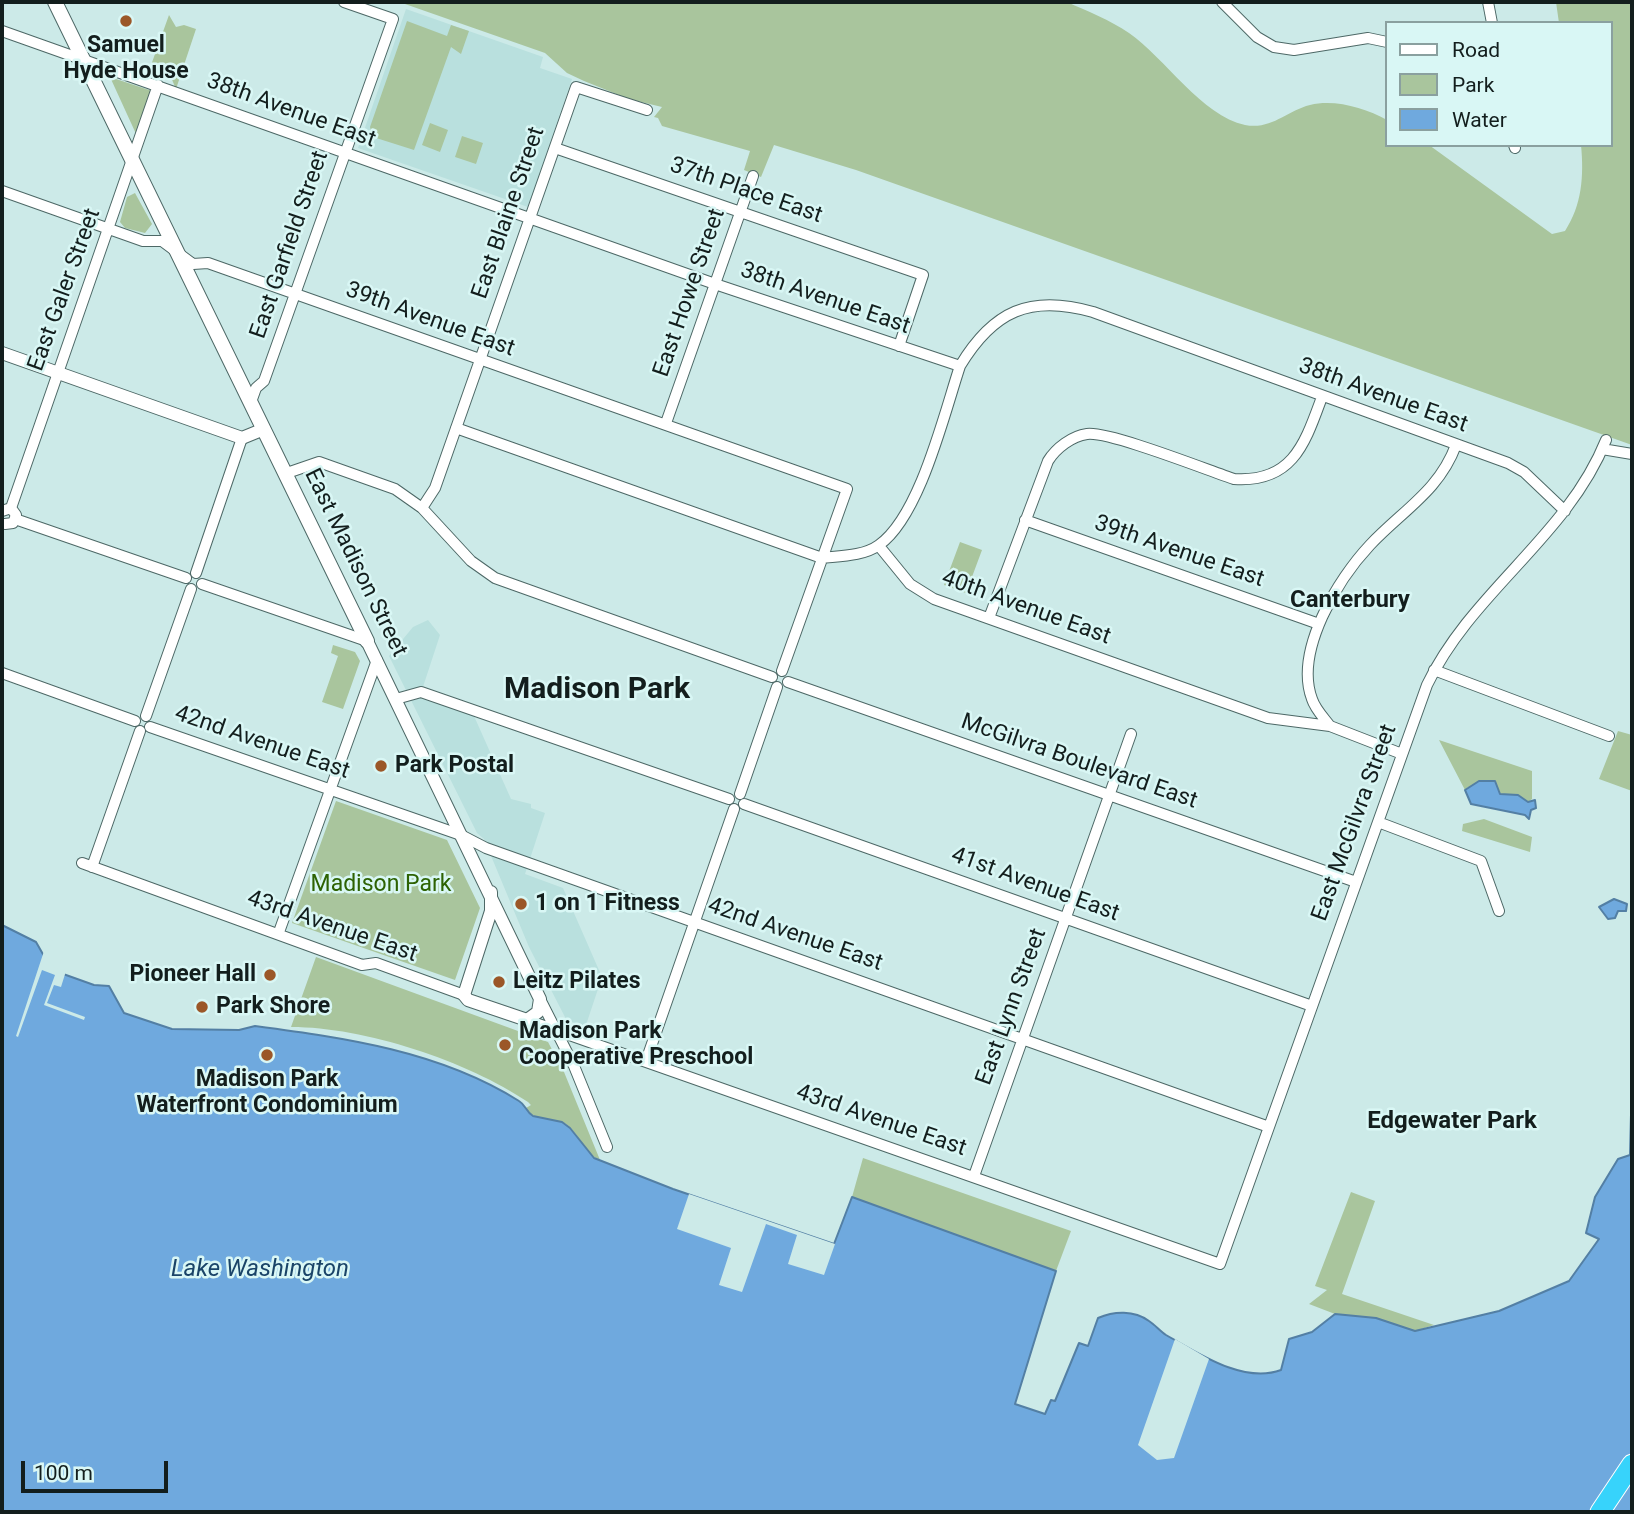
<!DOCTYPE html>
<style>
body{margin:0}
#map{position:relative;width:1634px;height:1514px;overflow:hidden;background:#cceae8;font-family:Roboto,sans-serif}
canvas{display:block}
.frame{position:absolute;inset:0;border:4px solid #131e1d;pointer-events:none}
.legend{position:absolute;left:1385px;top:21px;width:228px;height:126px;box-sizing:border-box;background:#d9f7f5;border:2px solid #8aa09f;margin:0;padding:9px 12px;list-style:none;font-size:21px;color:#131e1d}
.legend li{display:flex;align-items:center;gap:14px;height:35px}
.legend b{width:35px;border:2px solid #8aa09f}
.scale{position:absolute;left:21px;top:1461px;width:147px;height:32px;box-sizing:border-box;border:4px solid #131e1d;border-top:0;padding-left:9px;font-size:21px;line-height:24px;white-space:nowrap;color:#131e1d;-webkit-text-stroke:5px #d9f7f5;paint-order:stroke}
</style>
<div id="map">
<canvas width="1634" height="1514"></canvas>
<div class="frame"></div>
<ul class="legend">
<li><b style="height:9px;background:#fff"></b>Road</li>
<li><b style="height:19px;background:#a9c59d"></b>Park</li>
<li><b style="height:19px;background:#6fa9de"></b>Water</li>
</ul>
<div class="scale">100 m</div>
</div>
<script>
const ctx = document.querySelector('canvas').getContext('2d');
ctx.lineJoin = 'round';
function fill(path, color) { ctx.fillStyle = color; ctx.fill(path, 'evenodd'); }
function strokePath(path, color, width, dash) { ctx.strokeStyle = color; ctx.lineWidth = width; ctx.lineCap = dash ? 'butt' : 'round'; ctx.setLineDash(dash || []); ctx.stroke(path); }
function drawText(font, color, halo, rows, align = 'center') {
  ctx.font = font + ' Roboto,sans-serif'; ctx.lineWidth = 5; ctx.setLineDash([]); ctx.textBaseline = 'middle'; ctx.strokeStyle = halo; ctx.fillStyle = color; for (const [text, x, y, turn = 0] of rows) {
    ctx.save(); ctx.translate(x, y); ctx.rotate((+turn || 0) * Math.PI / 180); ctx.textAlign = isNaN(turn) ? turn : align; if (halo) ctx.strokeText(text, 0, 0); ctx.fillText(text, 0, 0); ctx.restore();
  }
}
const built = new Path2D(`
 M406,9L543,57L540,68L572,79L528,207L358,148Z
 M428,620L440,635L420,696L474,716L511,799L531,804V808L545,813L525,874L563,888L602,977L585,1028L566,1019L529,947L484,839L477,833L389,656L413,627Z`);
const green = new Path2D(`
 M384,2H1067C1087,11 1110,20 1129,33C1165,58 1202,116 1245,125C1272,130 1286,111 1310,105C1335,99 1365,108 1387,120V145H1429L1552,234L1565,231C1582,205 1584,176 1581,145H1611V23H1559L1556,2H1632V445L856,170L774,145L761,177L744,170L750,151L662,126L658,118L654,117L662,107L629,99L584,81L567,73L545,53L405,4Z
 M169,15L176,27L184,25L196,29L176,89L170,75L161,68H150Z
 M407,21L447,36L451,25L469,31L461,54L451,47L414,150L373,137L370,127Z
 M110,77L152,91L137,136Z
 M430,123L448,130L440,152L422,145Z
 M462,136L483,143L476,164L455,157Z
 M135,193L152,224L145,233L125,228L120,222L127,197Z
 M960,542L982,550L966,593L944,585Z
 M333,645L355,652L360,661L343,709L322,702L338,656L331,653Z
 M1618,731L1632,735V791L1599,779Z
 M1439,740L1532,771V799L1528,802L1468,787L1465,790Z
 M336,801L447,840L480,908L455,980L292,923Z
 M1484,819L1532,837L1530,852L1462,831L1463,824Z
 M316,957L548,1042L564,1072L600,1160C582,1153 580,1134 566,1124C554,1117 531,1121 526,1108L531,1105L528,1102C467,1061 365,1027 291,1027Z
 M863,1158L1071,1231L1056,1271L852,1197Z
 M1351,1192L1375,1201L1342,1294L1434,1325L1415,1331L1376,1318L1335,1314L1309,1304L1327,1290L1315,1286Z`);
const water = new Path2D(`
 M1479,781H1495L1500,794L1518,795L1528,802L1535,800L1536,808L1531,810L1529,819L1525,815L1471,804L1465,790Z
 M1614,899L1627,904L1626,911H1618L1615,918L1608,919L1599,907Z
 M2,925L36,942L52,970L94,985L109,986L124,1013L172,1029L239,1030L255,1026C345,1038 440,1051 519,1101C526,1105 526,1112 533,1116L562,1122L570,1128L594,1158L673,1189L834,1244L852,1197L1056,1271L1015,1404L1045,1414L1051,1400L1055,1401L1079,1343L1088,1346L1098,1318C1114,1311 1134,1310 1149,1321C1155,1325 1160,1331 1166,1335C1198,1353 1243,1384 1281,1370L1289,1339L1312,1332L1335,1314L1376,1318L1415,1331L1499,1311L1569,1281L1599,1239L1586,1233L1595,1197L1618,1159L1630,1155L1632,1073V1512H2Z`);
const pier = new Path2D(`
 M53,938L65,941L67,944L60,963L50,962L54,967L66,971L61,987L54,985L47,1003L85,1017L84,1020L44,1005L55,975L42,970L18,1037L16,1036L45,948L47,953Z
 M689,1194L835,1244L824,1275L788,1264L797,1235L766,1224L742,1292L719,1285L731,1248L677,1229Z
 M1175,1339L1209,1359L1174,1458L1157,1460L1138,1445Z`);
const minor = new Path2D(`
 M1222,2L1257,37L1274,47L1294,50L1368,38L1387,42
 M1488,2L1492,23
 M2,31L715,284L960,366C993,311 1030,294 1093,312L1508,463L1524,472L1565,511
 M1514,145L1515,148
 M555,148L923,275L899,346
 M2,191L143,241H162L193,264L208,263L847,489L782,671
 M251,402L256,388L264,381L393,19L344,2
 M666,423L753,176
 M456,428L822,558C840,556 864,556 879,545C920,516 944,414 960,366
 M1602,449L1632,454
 M287,473L319,462L395,489L422,508L471,561L495,578L772,677
 M11,508L158,85
 M422,508L435,488L576,87L647,110
 M2,511L11,508L16,515L13,523L5,524
 M15,519L186,578
 M1025,520L1319,624
 M879,546L910,584L934,599L1268,718L1330,726L1402,754
 M196,573L242,438
 M202,584L367,641
 M989,618L1048,461C1056,448 1072,436 1087,434C1109,431 1207,470 1234,479C1293,483 1305,443 1322,397
 M1434,670L1609,736
 M2,673L135,721
 M788,682L1356,882
 M396,699L421,692L729,799
 M146,716L191,589
 M1330,726C1324,718 1315,709 1312,699C1294,651 1338,579 1370,545C1403,510 1439,491 1456,445
 M150,727L461,835L486,848L1269,1127
 M740,794L777,687
 M744,804L1312,1006
 M1378,822L1481,861L1499,911
 M82,863L362,965L376,963L464,995
 M92,867L140,731
 M279,932L377,660
 M540,999L574,1066L607,1147
 M527,1020L1220,1264L1427,685C1472,591 1567,537 1606,440
 M646,1061L734,809
 M974,1176L1131,734`);
const tertiary = new Path2D(`
 M2,353L242,438L264,429
 M367,641L540,999L538,1012L527,1020L468,1000L464,995L491,911V892`);
const secondary = new Path2D(`
 M55,2L367,641`);
const motorway = new Path2D(`
 M1600,1512L1632,1464`);
const markers = [
 [126,21,7,"#9b5728"],
 [381,766,7,"#9b5728"],
 [521,904,7,"#9b5728"],
 [270,975,7,"#9b5728"],
 [499,982,7,"#9b5728"],
 [202,1007,7,"#9b5728"],
 [505,1045,7,"#9b5728"],
 [267,1055,7,"#9b5728"]
];
const poiNames = [
 ["Samuel",126,46,"center"],
 ["Hyde House",126,72,"center"],
 ["Park Postal",395,766],
 ["1 on 1 Fitness",535,904],
 ["Pioneer Hall",256,975,"right"],
 ["Leitz Pilates",513,982],
 ["Park Shore",216,1007],
 ["Madison Park",519,1032],
 ["Cooperative Preschool",519,1058],
 ["Madison Park",267,1080,"center"],
 ["Waterfront Condominium",267,1106,"center"]
];
const streetNames = [
 ["38th Avenue East",291,111,20],
 ["37th Place East",746,191,19],
 ["East Blaine Street",509,213,-71],
 ["East Garfield Street",290,245,-71],
 ["East Galer Street",65,290,-70],
 ["East Howe Street",690,293,-71],
 ["38th Avenue East",825,299,19],
 ["39th Avenue East",430,320,20],
 ["38th Avenue East",1383,396,20],
 ["39th Avenue East",1179,552,19],
 ["East Madison Street",355,563,64],
 ["40th Avenue East",1026,608,20],
 ["42nd Avenue East",262,743,19],
 ["McGilvra Boulevard East",1079,762,19],
 ["East McGilvra Street",1355,823,-70],
 ["41st Avenue East",1035,885,20],
 ["43rd Avenue East",332,927,19],
 ["42nd Avenue East",795,935,19],
 ["East Lynn Street",1012,1007,-70],
 ["43rd Avenue East",881,1121,19]
];
const parkNames = [
 ["Madison Park",381,885]
];
const neighbourhoodNames = [
 ["Canterbury",1350,601],
 ["Edgewater Park",1452,1122]
];
const waterNames = [
 ["Lake Washington",260,1270]
];
const districtNames = [
 ["Madison Park",597,690]
];
fill(built, '#b9e0de');
fill(green, '#a9c59d');
fill(water, '#6fa9de');
strokePath(water, '#537fa4', 2);
fill(pier, '#cceae8');
strokePath(minor, '#4d6866', 12);
strokePath(tertiary, '#4d6866', 14);
strokePath(secondary, '#4d6866', 16);
strokePath(motorway, '#fff', 21);
strokePath(minor, '#fff', 10);
strokePath(tertiary, '#fff', 12);
strokePath(secondary, '#fff', 14);
strokePath(motorway, '#37d3fb', 19);
for (const [x, y, r, color] of markers) { const dot = new Path2D(); dot.arc(x, y, r, 0, 2 * Math.PI); ctx.fillStyle = color; ctx.fill(dot); strokePath(dot, '#d9f7f5', 2.5); }
drawText('bold 23px', '#131e1d', '#d9f7f5', poiNames, 'left');
drawText('23px', '#131e1d', '#d9f7f5', streetNames);
drawText('23px', '#2d6203', '#d9f7f5', parkNames);
drawText('bold 24px', '#131e1d', '#d9f7f5', neighbourhoodNames);
drawText('italic 24px', '#1a4468', '#d9f7f5', waterNames);
drawText('bold 30px', '#131e1d', '#d9f7f5', districtNames);
</script>
